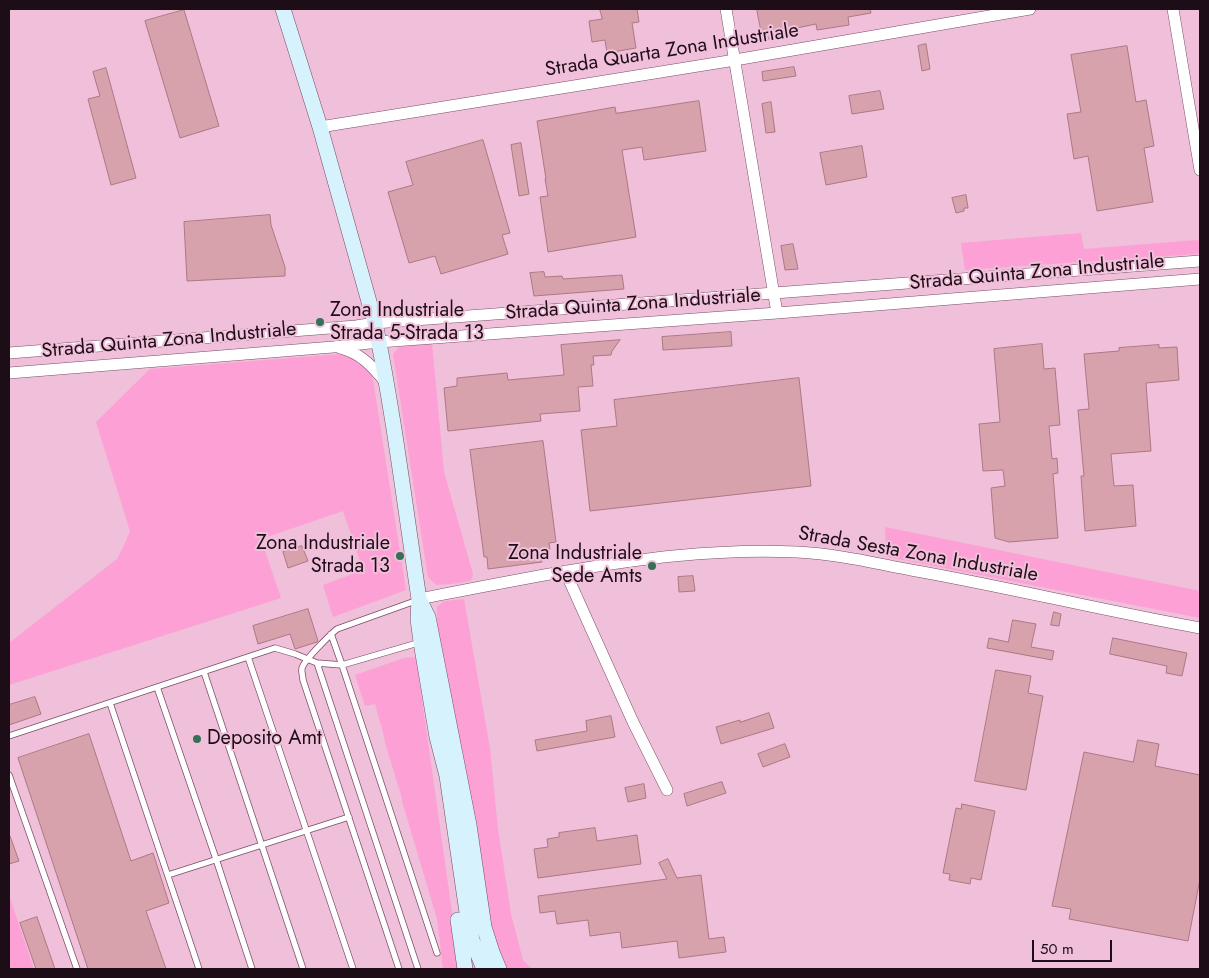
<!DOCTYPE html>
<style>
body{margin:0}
#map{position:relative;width:1209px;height:978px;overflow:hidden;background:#f0bfd9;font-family:Jost,sans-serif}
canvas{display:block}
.frame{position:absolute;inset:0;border:10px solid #1d0d16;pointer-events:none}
.scale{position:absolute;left:1032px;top:940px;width:80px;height:22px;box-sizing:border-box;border:2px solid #1d0d16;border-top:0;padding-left:6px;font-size:15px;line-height:18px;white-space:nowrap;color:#1d0d16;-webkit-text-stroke:4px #f0bfd9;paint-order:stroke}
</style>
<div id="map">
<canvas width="1209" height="978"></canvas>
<div class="frame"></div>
<div class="scale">50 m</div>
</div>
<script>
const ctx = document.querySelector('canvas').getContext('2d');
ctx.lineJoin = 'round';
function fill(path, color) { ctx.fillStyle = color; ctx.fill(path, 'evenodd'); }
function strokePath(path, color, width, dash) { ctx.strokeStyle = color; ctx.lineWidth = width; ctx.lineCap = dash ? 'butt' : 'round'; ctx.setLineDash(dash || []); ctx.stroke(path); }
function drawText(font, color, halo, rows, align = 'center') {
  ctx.font = font + ' Jost,sans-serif'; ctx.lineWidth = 4; ctx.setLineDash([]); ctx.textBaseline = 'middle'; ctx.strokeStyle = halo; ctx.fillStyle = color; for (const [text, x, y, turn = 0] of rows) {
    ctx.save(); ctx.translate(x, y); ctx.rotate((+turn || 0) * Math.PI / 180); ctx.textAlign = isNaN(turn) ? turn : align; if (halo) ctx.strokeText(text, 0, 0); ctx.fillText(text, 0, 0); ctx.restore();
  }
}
const green = new Path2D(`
 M1081,233L1084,249L1197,240L1200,242V252L1197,254L965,270L961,243Z
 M432,343L444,472L473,574L471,581L451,584L436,585L428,577L393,354L398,348L405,346Z
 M341,354L355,359L372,373L406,590L333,617L323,585L363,570L343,511L261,539L281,598L9,685V643L117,559L125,543L130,531L96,422L150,369Z
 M885,527L1200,591V618L888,557L886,551Z
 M464,599L490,748L498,829L511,914L523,960L532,969H508L497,950L490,923L468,783L437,629V606L445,601Z
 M416,657L460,969H443L437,919L402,801V798L385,743L384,736L375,704L365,706L355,675L404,658Z
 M9,895L34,969H9Z`);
const building = new Path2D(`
 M600,9H637L639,22L632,23L636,48L607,53L605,40L592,42L589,21L602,19Z
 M757,9H870L871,13L848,17L849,25L817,30L816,24L792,29L793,34L763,40Z
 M184,10L219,126L180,138L145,21Z
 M926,44L930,69L922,71L918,46Z
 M1127,46L1136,102L1146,100L1154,146L1144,148L1153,202L1097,211L1088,156L1074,159L1067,114L1081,112L1071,55Z
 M794,67L796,76L763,81L762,72Z
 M106,68L136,178L111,185L88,99L100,96L93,72Z
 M880,91L884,109L852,114L849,96Z
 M699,101L706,151L644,160L642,147L622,150L636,237L548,252L540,197L548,196L545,179H546L537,121L615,107L616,113Z
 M771,102L775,132L766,133L762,104Z
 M483,140L510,233L502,235L508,254L441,274L435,256L409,263L388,192L413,185L406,162Z
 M521,143L529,194L519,196L511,145Z
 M862,146L867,177L826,185L820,153Z
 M966,195L968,208H964V211L956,213L952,198Z
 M270,215L271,225L285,267V276L187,281L184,222Z
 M793,244L798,269L785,270L781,246Z
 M544,272L545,277L562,276L563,279L622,275L624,289L534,296L530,273Z
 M731,332L732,346L663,350L662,337Z
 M620,340L612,351L611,355L593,356L594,365H591L593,386L578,387L580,411L540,414L541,421L448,431L444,388L457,386V378L507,373L508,380L564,375L561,345Z
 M1042,344L1044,369L1055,368L1060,425L1049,426L1052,459L1057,458L1058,473L1053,474L1058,538L1009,542L995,538L991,488L1005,486L1003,470L983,471L979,424L1000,422L994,349Z
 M1159,345V348L1177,347L1179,380L1146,383L1151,451L1111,454L1114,486L1133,485L1136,526L1085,531L1081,476H1084L1078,410L1089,409L1084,354L1119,351V348Z
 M799,378L811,486L590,511L581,430L617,426L614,400Z
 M543,441L556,542L549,543L550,549L541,550L542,562L488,569L487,557H484L470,450Z
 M302,546L308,561L288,568L283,552Z
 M693,576L695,591L679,592L678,577Z
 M308,609L318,641L317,642L295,649L290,634L258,644L253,626Z
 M1054,612L1061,614L1059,626L1051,625Z
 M1013,620L1036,624L1031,647L1054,651L1052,660L987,648L989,638L1008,642Z
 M1113,638L1187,653L1182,676L1166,673L1167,666L1110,654Z
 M996,670L1031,676L1028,693L1043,696L1026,790L975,781Z
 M35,697L41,714L9,725V705Z
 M769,713L774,728L721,744L716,727L740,720V722Z
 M611,716L615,737L537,751L535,740L587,731L586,721Z
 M89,734L131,861L153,853L169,903L146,911L166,969H88L18,758Z
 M1138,740L1159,744L1155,766L1200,775V879L1188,941L1069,919L1071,909L1052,906L1084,752L1133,762Z
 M785,744L790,757L763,767L758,754Z
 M722,782L726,793L687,806L684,794Z
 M644,784L646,798L628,802L625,788Z
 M962,804L995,811L981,880L971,878L970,884L949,880L950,874L943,873L956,808L961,809Z
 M595,828L597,841L637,835L641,864L538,878L534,849L548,847L547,839L559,837V833Z
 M9,836H10L19,861L9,864Z
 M668,859L677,878L701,875L709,939L724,937L726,952L679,958L677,941L622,948L620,932L590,936L588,920L557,924L555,911L540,913L538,896L667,879L659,863Z
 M37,917L55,969H36L20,923Z`);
const lane = new Path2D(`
 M331,634L342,665L437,953
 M248,657L353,969
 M317,663L418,969
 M204,672L303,969
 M157,687L216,859L252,969
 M110,703L199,969
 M9,736L275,648L295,654L317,663L342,665L421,642
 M9,775L77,969
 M168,875L349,817
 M399,969L303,680C303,676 301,672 302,668C305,659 330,635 337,629L418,600`);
const street = new Path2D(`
 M726,9L777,313
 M1173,9L1200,170
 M320,127L735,60L1030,9
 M340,348C361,353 373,367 386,383
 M9,353L356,326L375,323L1200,261
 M9,373L333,347L379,342L777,313L1200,279
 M565,571L633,722L667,790
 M419,599C465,590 510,581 556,573C636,559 716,548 797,552C836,554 874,563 911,570C1008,587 1104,611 1200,628`);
const secondary = new Path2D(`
 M283,9L320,127L375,323C394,415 405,507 419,599L418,619L421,642L437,737L447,776L469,926L472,940L484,969
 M421,603L428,617L469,825L484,927L492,952L499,969
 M458,920L465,969`);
const markers = [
 [320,322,5,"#367059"],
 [400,556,5,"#367059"],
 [652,566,5,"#367059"],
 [197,739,5,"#367059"]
];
const streetNames = [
 ["Strada Quarta Zona Industriale",672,51,-9],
 ["Strada Quinta Zona Industriale",1037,273,-5],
 ["Strada Quinta Zona Industriale",633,305,-4],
 ["Strada Quinta Zona Industriale",169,341,-5],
 ["Strada Sesta Zona Industriale",918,555,10]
];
const poiNames = [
 ["Zona Industriale",330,311],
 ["Strada 5-Strada 13",330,334],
 ["Zona Industriale",390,544,"right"],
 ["Strada 13",390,567,"right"],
 ["Zona Industriale",642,554,"right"],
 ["Sede Amts",642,577,"right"],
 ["Deposito Amt",207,739]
];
fill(green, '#fda0d5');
fill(building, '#d8a2ad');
strokePath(building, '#ab7883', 1);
strokePath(lane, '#784f66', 7);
strokePath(street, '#784f66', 12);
strokePath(secondary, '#784f66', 16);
strokePath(lane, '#fff', 5.5);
strokePath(street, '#fff', 11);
strokePath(secondary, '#d6f2fc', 15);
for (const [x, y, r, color] of markers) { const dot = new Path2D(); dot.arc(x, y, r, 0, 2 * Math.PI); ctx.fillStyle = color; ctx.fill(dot); strokePath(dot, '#f0bfd9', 2); }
drawText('20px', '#1d0d16', '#f0bfd9', streetNames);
drawText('20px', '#1d0d16', '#f0bfd9', poiNames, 'left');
</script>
